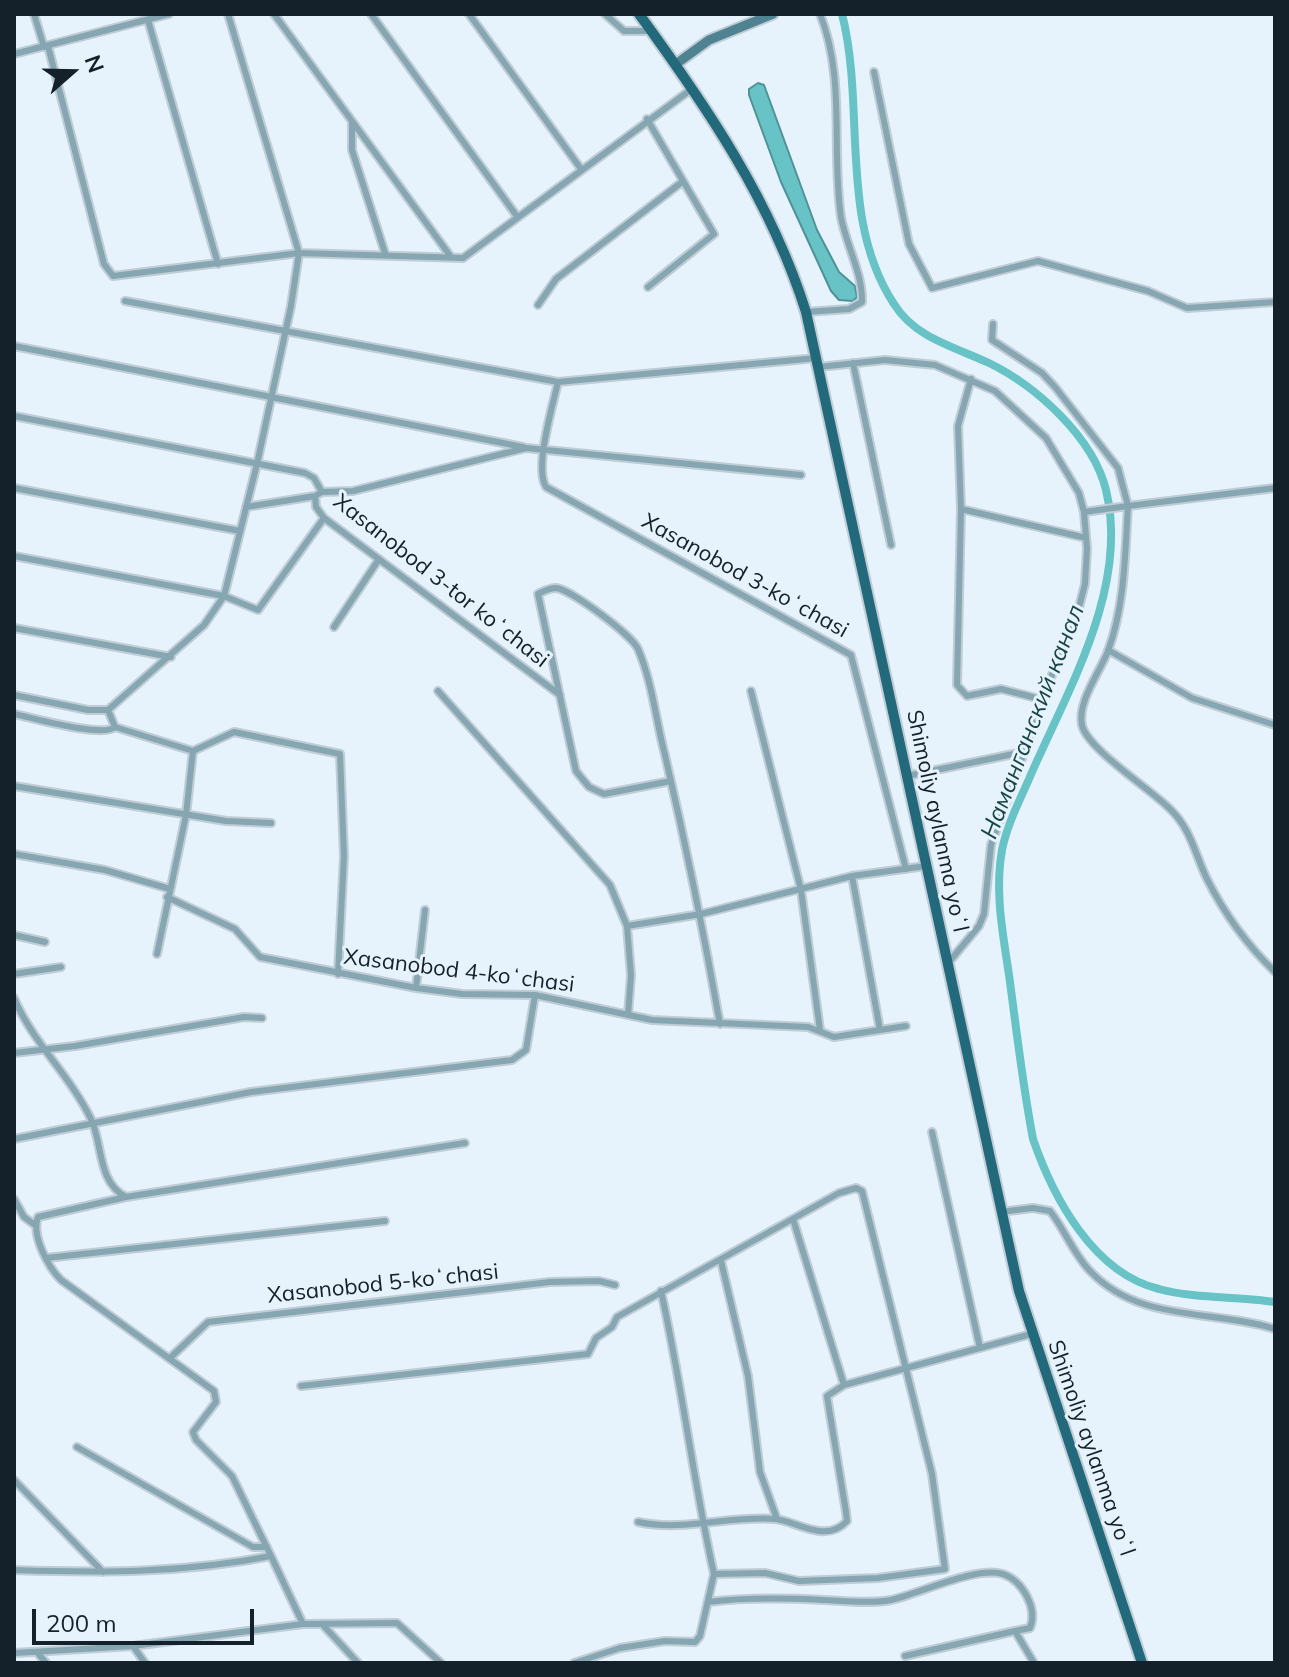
<!DOCTYPE html>
<meta charset="utf-8">
<style>
body{margin:0}
#map{position:relative;width:1289px;height:1677px;overflow:hidden;background:#e6f3fc;font-family:Mulish,sans-serif}
canvas{display:block}
.frame{position:absolute;inset:0;border:16px solid #15212a;pointer-events:none}
.north{position:absolute;left:32px;top:32px;width:80px;height:80px;-webkit-text-stroke:6px #e6f3fc;paint-order:stroke;rotate:70deg;font-size:22px;font-weight:700;line-height:32px;text-align:center;color:#15212a}
.north::after{content:'';display:block;margin:auto;width:28px;height:36px;background:#15212a;clip-path:polygon(50% 0,100% 100%,50% 72%,0 100%)}
.scale{position:absolute;left:32px;top:1609px;width:222px;height:36px;box-sizing:border-box;border:4px solid #15212a;border-top:0;padding-left:10px;font-size:24px;line-height:28px;white-space:nowrap;color:#15212a;-webkit-text-stroke:6px #e6f3fc;paint-order:stroke}
</style>
<div id="map">
<canvas width="1289" height="1677"></canvas>
<div class="frame"></div>
<div class="north">N</div>
<div class="scale">200 m</div>
</div>
<script>
const ctx = document.querySelector('canvas').getContext('2d');
ctx.lineJoin = 'round';
function fill(path, color) { ctx.fillStyle = color; ctx.fill(path, 'evenodd'); }
function strokePath(path, color, width, dash) { ctx.strokeStyle = color; ctx.lineWidth = width; ctx.lineCap = dash ? 'butt' : 'round'; ctx.setLineDash(dash || []); ctx.stroke(path); }
function drawText(font, color, halo, rows, align = 'center') {
  ctx.font = font + ' Mulish,sans-serif'; ctx.lineWidth = 6; ctx.setLineDash([]); ctx.textBaseline = 'middle'; ctx.strokeStyle = halo; ctx.fillStyle = color; for (const [text, x, y, turn = 0] of rows) {
    ctx.save(); ctx.translate(x, y); ctx.rotate((+turn || 0) * Math.PI / 180); ctx.textAlign = isNaN(turn) ? turn : align; if (halo) ctx.strokeText(text, 0, 0); ctx.fillText(text, 0, 0); ctx.restore();
  }
}
const water = new Path2D(`
 M758,83L764,85L817,230L839,272L855,286L857,297L853,301L839,300L831,291L781,182L749,95V89Z`);
const canal = new Path2D(`
 M842,14C866,108 838,219 894,304C915,338 955,347 989,363C1036,386 1093,437 1106,490C1130,588 1066,693 1029,779C1019,802 1007,825 1002,850C994,894 1004,939 1010,982C1017,1035 1023,1087 1033,1139C1053,1197 1093,1273 1159,1289C1196,1299 1237,1296 1275,1302`);
const street = new Path2D(`
 M34,14L44,47
 M274,14L451,257
 M371,14L516,215
 M469,14L581,169
 M605,14L624,31H651
 M148,20L218,264
 M48,46L104,264L113,276L299,253L463,258L693,88
 M14,54L169,14
 M874,72L909,244L932,288L1038,261L1148,291L1187,308L1275,302
 M647,119L714,234L648,287
 M352,122V150L385,253
 M125,301L558,382L817,358
 M538,305L556,279L682,182
 M806,312L849,309L862,302C863,274 846,245 841,217C831,150 846,79 820,14
 M993,324L992,340L1042,373L1055,387L1118,468L1128,506L1084,512
 M14,346L523,447
 M853,363L891,545
 M819,367L885,360L935,365L995,391L1046,438L1079,493L1084,512L1087,549L1085,584L1076,619L1058,658L991,845L984,914L979,926L949,962
 M971,379L958,426L961,509L957,685L967,696L1001,689L1044,700
 M558,382C553,405 534,467 546,487L851,655L906,869
 M14,416L305,473L314,478L322,492L353,491L526,448L801,475
 M14,488L240,531
 M1275,488L1128,506C1125,554 1125,605 1108,651C1100,672 1077,702 1082,725C1087,749 1152,790 1170,809C1191,829 1195,854 1207,879C1224,913 1247,945 1275,972
 M322,492L315,496L316,507L324,518L560,695
 M246,507L315,496
 M961,509L1086,538
 M14,556L224,596L258,610L324,518
 M334,627L379,559
 M14,628L171,657
 M1108,650L1192,698L1275,725
 M438,691L610,885L627,926
 M751,691L801,890L820,1030
 M14,695L88,710H108
 M108,710L204,625L224,596L257,464L291,306L299,253L228,14
 M108,710L115,727L193,751L234,732L340,754L344,856L338,974
 M14,714C34,718 102,738 115,727
 M907,776L1023,752
 M671,781L604,794L589,787L576,771L538,594C544,591 549,588 556,588C570,589 632,635 638,649C652,681 656,721 665,755C686,845 704,934 720,1024
 M14,786L226,821L271,823
 M14,854L105,870L170,889
 M167,897L235,929L260,957L416,988L462,994L535,995L652,1020L808,1027L834,1037L906,1026
 M14,935L45,942
 M157,954L186,815L193,751
 M14,974L61,967
 M416,988L425,910
 M14,998C33,1043 69,1074 91,1119C103,1144 97,1182 126,1197
 M628,1015L631,975L627,926L701,914L852,876
 M880,1030L852,876L926,866
 M14,1053L75,1046L244,1017L262,1018
 M932,1132L980,1348
 M14,1139L251,1092L512,1060L526,1050L535,995
 M14,1199L24,1217L35,1225
 M1000,1212L1033,1208L1050,1211C1065,1230 1074,1255 1091,1272C1140,1323 1213,1309 1275,1329
 M793,1219L844,1385L1031,1334
 M46,1258L385,1221
 M721,1261L748,1376L760,1472L777,1519
 M661,1291C682,1385 693,1480 714,1574
 M170,1358L208,1322L550,1282L599,1281L615,1285
 M301,1386L588,1354L596,1338L612,1327L617,1317L839,1193L856,1188L862,1191L932,1474L945,1569L878,1578L799,1581L765,1573L714,1574L700,1636L695,1642L665,1641L620,1648L574,1663
 M77,1447L253,1547H267
 M14,1480L103,1572
 M638,1522C684,1532 730,1515 776,1519C798,1522 826,1544 847,1521L846,1512L827,1396L844,1385
 M271,1556L232,1476L196,1440L193,1432L216,1402L214,1391L61,1280C48,1267 31,1235 38,1217L126,1197L465,1143
 M14,1570C101,1573 185,1573 271,1556L303,1624
 M708,1602C747,1597 786,1598 824,1600C845,1601 871,1604 891,1600C921,1593 976,1566 1003,1574C1023,1581 1038,1609 1030,1628L1015,1631L1034,1663
 M322,1624L358,1663
 M133,1646L145,1663
 M37,1652L46,1663
 M14,1653L133,1646L303,1624L397,1623L441,1663
 M905,1656L1015,1631`);
const secondary = new Path2D(`
 M676,64L709,40L773,14`);
const primary = new Path2D(`
 M639,14C707,107 771,201 806,312L1019,1291L1142,1663`);
const streetNames = [
 ["Xasanobod 3-koʻchasi",745,576,29],
 ["Xasanobod 3-tor koʻchasi",441,581,38],
 ["Shimoliy aylanma yoʻl",937,821,78],
 ["Xasanobod 4-koʻchasi",459,971,7],
 ["Xasanobod 5-koʻchasi",383,1284,-6],
 ["Shimoliy aylanma yoʻl",1091,1448,71]
];
const waterNames = [
 ["Наманганский канал",1033,722,-69]
];
fill(water, '#68c3c7');
strokePath(water, '#4f9298', 2);
strokePath(canal, '#68c3c7', 8);
strokePath(street, '#c0cdd6', 10);
strokePath(secondary, '#c0cdd6', 13);
strokePath(primary, '#c0cdd6', 14);
strokePath(street, '#86a7b1', 6);
strokePath(secondary, '#508392', 9);
strokePath(primary, '#22697c', 10);
drawText('22px', '#15212a', '#e6f3fc', streetNames);
drawText('italic 24px', '#1a4547', '#e6f3fc', waterNames);
</script>
